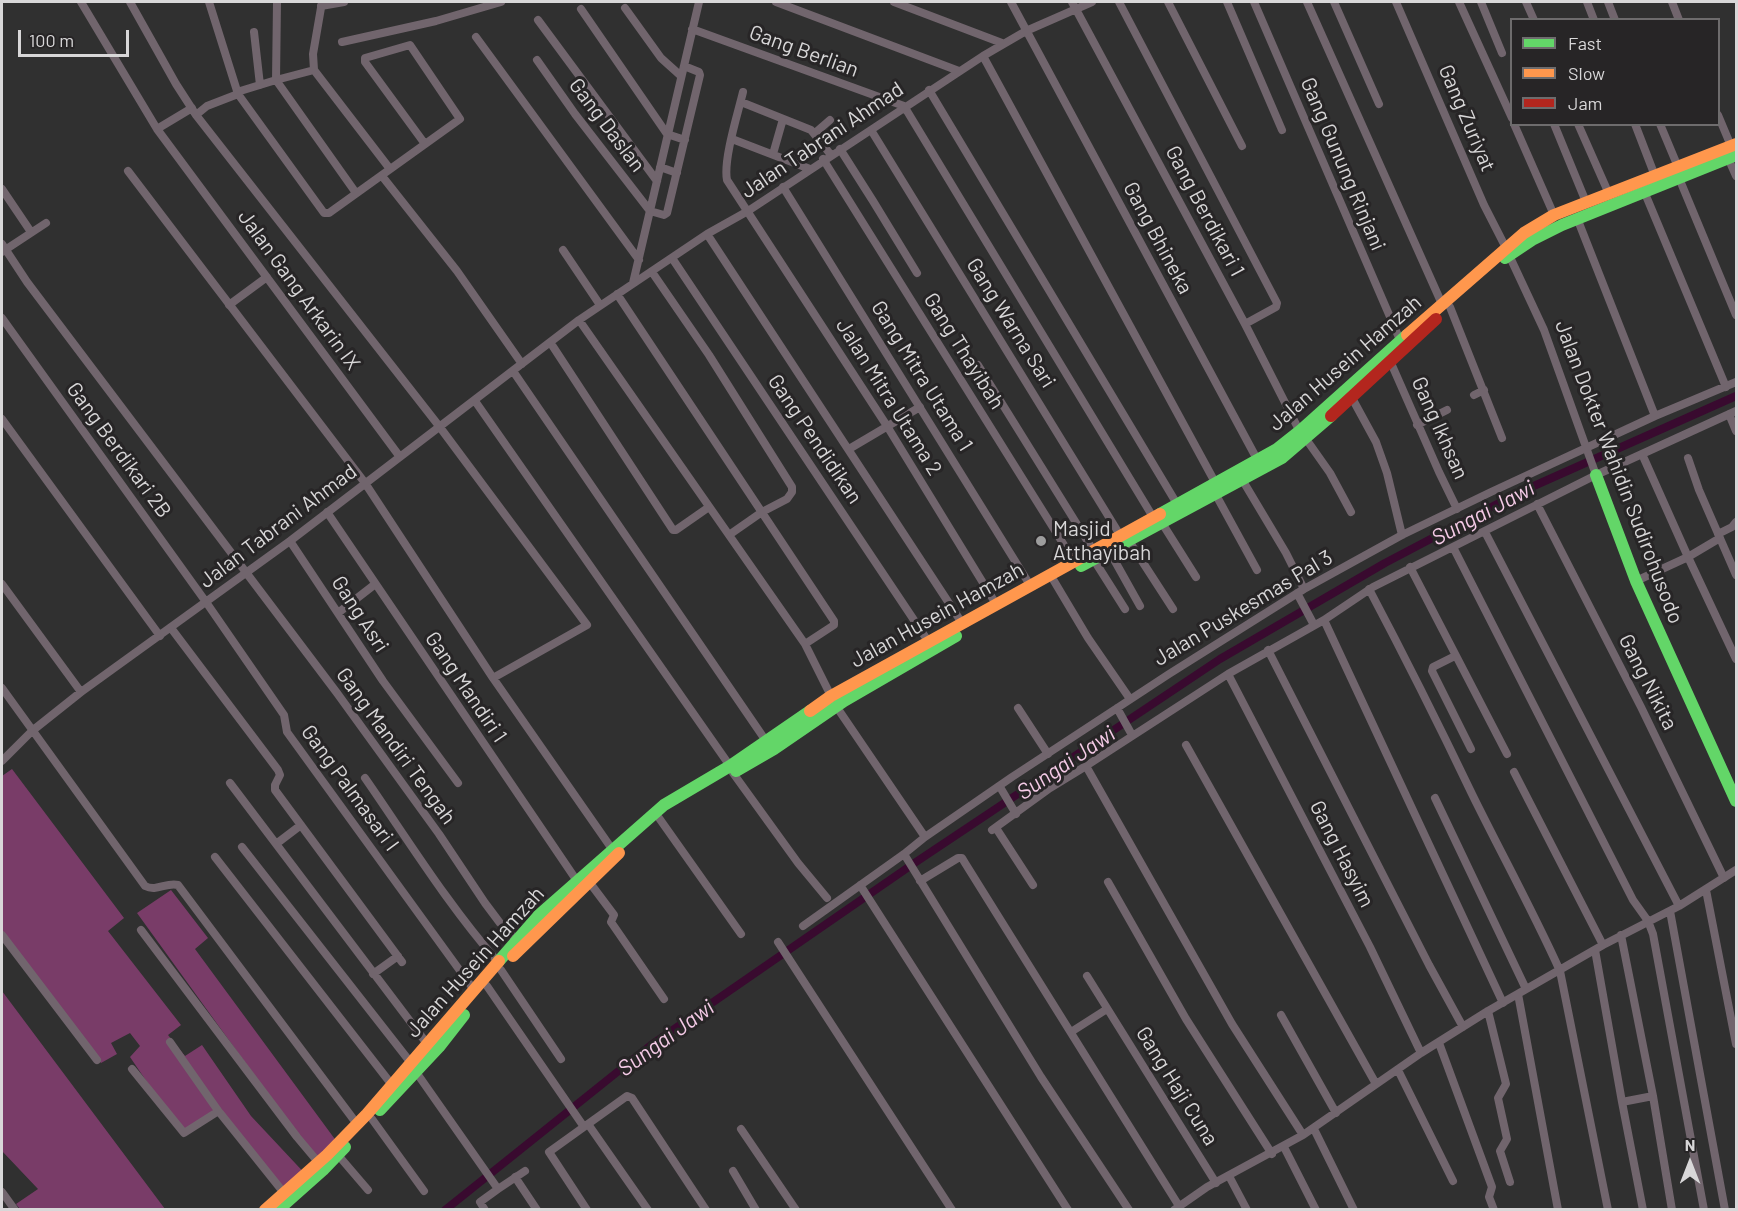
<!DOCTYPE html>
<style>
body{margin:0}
#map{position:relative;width:1738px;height:1211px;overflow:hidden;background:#303030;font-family:Barlow,sans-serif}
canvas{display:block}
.frame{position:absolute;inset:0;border:3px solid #d8d7d8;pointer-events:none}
.legend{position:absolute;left:1510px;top:18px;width:210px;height:108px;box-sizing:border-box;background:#272526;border:2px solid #6e6c6d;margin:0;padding:8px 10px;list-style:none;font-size:18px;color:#d8d7d8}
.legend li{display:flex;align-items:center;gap:12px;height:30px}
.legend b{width:30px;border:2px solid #6e6c6d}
.north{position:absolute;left:1660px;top:1133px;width:60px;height:60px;-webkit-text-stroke:4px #272526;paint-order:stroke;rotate:0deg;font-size:16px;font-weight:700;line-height:24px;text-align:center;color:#d8d7d8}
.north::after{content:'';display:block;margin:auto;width:21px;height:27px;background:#d8d7d8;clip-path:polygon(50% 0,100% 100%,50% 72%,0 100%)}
.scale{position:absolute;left:18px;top:30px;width:111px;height:27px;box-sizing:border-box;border:3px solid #d8d7d8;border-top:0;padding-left:8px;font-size:18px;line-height:21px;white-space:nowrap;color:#d8d7d8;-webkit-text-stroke:4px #272526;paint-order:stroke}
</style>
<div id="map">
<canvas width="1738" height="1211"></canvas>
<div class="frame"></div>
<ul class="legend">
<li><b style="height:8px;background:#63d668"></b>Fast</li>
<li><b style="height:8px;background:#ff974d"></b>Slow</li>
<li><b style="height:8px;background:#b3261e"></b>Jam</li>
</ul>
<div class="north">N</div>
<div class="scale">100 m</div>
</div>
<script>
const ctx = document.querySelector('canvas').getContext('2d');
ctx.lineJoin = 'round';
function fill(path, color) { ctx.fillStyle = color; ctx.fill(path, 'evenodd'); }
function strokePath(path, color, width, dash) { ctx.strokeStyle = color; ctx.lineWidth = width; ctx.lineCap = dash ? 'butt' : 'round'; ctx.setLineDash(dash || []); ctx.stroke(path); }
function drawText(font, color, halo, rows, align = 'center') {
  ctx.font = font + ' Barlow,sans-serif'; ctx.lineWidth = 6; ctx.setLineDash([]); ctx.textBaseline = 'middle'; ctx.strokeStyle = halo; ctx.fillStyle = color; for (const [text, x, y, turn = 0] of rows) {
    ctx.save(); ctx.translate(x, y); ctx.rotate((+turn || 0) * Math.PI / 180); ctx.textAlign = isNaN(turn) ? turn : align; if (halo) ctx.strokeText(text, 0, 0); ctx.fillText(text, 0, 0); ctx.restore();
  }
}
const forest = new Path2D(`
 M12,769L124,918L108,931L181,1025L168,1035L185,1056L202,1045L251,1116L310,1179L289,1198L219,1109L181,1132L130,1057L140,1046L130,1033L111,1043L117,1054L101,1063L2,931V776Z
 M171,890L208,938L195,949L337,1142L317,1162L137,913Z
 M2,991L165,1209H20L16,1204L38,1189L2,1151Z`);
const canal = new Path2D(`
 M445,1210L651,1045L913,864L1220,659L1385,563L1518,493L1736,396`);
const street = new Path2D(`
 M81,2L157,129L400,457
 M130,2L176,84L196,115L439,426L587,625L493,678
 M209,2L238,94L324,213H329L460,119L410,45L365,58V62L425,144
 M322,2L313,54L314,70L390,169
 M776,2L959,71
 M894,2L1002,43
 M1011,2L1258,461
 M1072,2L1245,324L1300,432
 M1119,2L1277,303L1276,307L1245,324
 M1168,2L1242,146
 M1227,2L1282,130
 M1254,2L1400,340
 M1307,2L1442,304
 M1334,2L1379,104
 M1396,2L1484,205L1506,248
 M1459,2L1512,118
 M1481,2L1502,53
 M1526,2L1534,20
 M1587,2L1594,20
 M1608,2L1615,20
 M1672,2L1679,20
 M321,6L344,2
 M625,8L661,58L681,76
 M581,9L667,134L685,140
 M538,20L657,181
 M692,29L904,106L1153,517
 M254,32L260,85
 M476,37L639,260
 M342,42L436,21L501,2
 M983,56L1216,484
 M537,60L575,114L650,211L664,215L667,213L700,75L699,72L684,66
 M314,70L276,80L356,193
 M929,90L1177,504
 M237,92L276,80L277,2
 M743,92C738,113 723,160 727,180L887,426L996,604
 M741,102L811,130L831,155
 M196,115L207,106L238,94
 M1718,115L1731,146
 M1514,124L1554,215
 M1554,124L1586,202
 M1578,124L1609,194
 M1635,124L1655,176
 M1660,124L1678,167
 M157,129L192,108
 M871,130L1120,535
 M815,133L830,120
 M732,139L810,169
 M840,149L873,201L917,273
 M773,154L783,119
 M1728,158L1736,176
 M823,159L1074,561
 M660,167L677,173
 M128,171L365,483L493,678L612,849
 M382,176L457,271L522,364
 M1679,178L1736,315
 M783,187L1030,585
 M2,189L31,232
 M1644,191L1726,387
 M1577,218L1655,416
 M707,234L962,623
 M2,244L27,282L337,693L439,834L485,903L500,923L517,940
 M563,250L600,305
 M2,252L46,223
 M1509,255L1544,330L1596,475
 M672,258L928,641
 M652,272L709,355L792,487V492L787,499L762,512L729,535
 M633,283L699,2
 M617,294L834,621V625L805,644
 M229,305L267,277
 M1450,307L1502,438
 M2,318L206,602L284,715L287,732L474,990
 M579,320L805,644L831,696
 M550,342L673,530H676L709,507
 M1391,363L1439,472L1457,509
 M978,365L1093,550
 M513,371L766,741
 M1474,395L1484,390
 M1352,398L1376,442L1387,473L1402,535
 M475,401L730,766
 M1729,414L1736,431
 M2,419L160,636
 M1417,425L1447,410
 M1306,439L1330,473L1351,512
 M849,449L920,407
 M1642,454L1688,557L1736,659
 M1688,458L1699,490L1736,575
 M1243,481L1286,553L1304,589
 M1216,495L1257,570
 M1537,504L1641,707L1724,878
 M327,512L577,881
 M1162,523L1196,577
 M1485,532L1679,906
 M1718,534L1732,527L1736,522
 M290,541L383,681L458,783
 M1129,541L1173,609
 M1107,547L1140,606
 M1453,547L1633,900L1648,921L1653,934L1704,1210
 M1094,560L1125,609
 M1410,567L1507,754
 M1054,581L1088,638L1130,699
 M1636,581L1688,557L1720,538
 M2,584L81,692
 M1369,589C1405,657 1439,725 1472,794C1501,853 1533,911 1560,971L1608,1210
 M1297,593L1314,625
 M338,613L374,585
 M1324,620L1503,1003
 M171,628L278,770L280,775L275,785V790L402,962
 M1268,650L1429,965L1463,1027
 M1455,656L1433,667L1432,671L1471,749
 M1228,674L1370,947L1421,1053
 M2,688L145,886C157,892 166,882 178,885L357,1124
 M836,706L925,837
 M1018,708L1048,754
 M1117,708L1132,735
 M1186,745L1376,1084
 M2,761L32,731L81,692L290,541L579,320L707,234L748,211L983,56L1026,31L1092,2
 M1514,772L1603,945
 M733,773L798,863L827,898
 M365,778C408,840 448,905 498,962
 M230,783L428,1045
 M1000,787L1016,814
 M1435,798L1526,989
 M659,818L741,934
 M996,828L1033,885
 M992,830L1050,788L1086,766
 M276,844L301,825
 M242,847L411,1063
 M904,854L1041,1077L1129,1210
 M215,857L392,1085
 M920,881L958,858H962L965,863L1179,1206
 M1108,882L1186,1019L1272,1154
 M590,883L614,915L611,922L664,999
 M860,885L1068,1210
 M1706,890L1736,1044
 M1670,911L1725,1210
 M803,926L904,854L925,837L1012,777L1169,674L1304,589L1402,535L1491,492L1655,416L1736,382
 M141,930L297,1137L318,1162
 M2,935L97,1060
 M1621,935L1653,1096L1672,1210
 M778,942L952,1210
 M1595,950L1622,1102
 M501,970L561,1059
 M373,974L398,956
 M1087,976L1216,1183
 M487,986L584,1127
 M1518,994L1558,1210
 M1488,1011L1506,1084L1498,1098L1507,1139L1500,1151L1510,1182
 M1281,1015L1336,1113
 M1071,1032L1107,1009
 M170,1042L219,1112
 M1439,1043L1492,1187L1489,1197L1494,1210
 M132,1069L184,1133L217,1112L220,1113L284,1193
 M1398,1070L1453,1181
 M416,1072L498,1189L525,1171
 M372,1119L424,1191
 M588,1124L648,1210
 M741,1129L796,1210
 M1314,1129L1354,1210
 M1303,1135L1232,1024L1086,766L1228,674L1324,620L1373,587L1596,475L1736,411
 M1284,1147L1316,1210
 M338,1155L368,1190
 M733,1171L756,1210
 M1229,1176L1247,1210
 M515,1177L537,1210
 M2,1192L15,1210
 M485,1210L480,1202L498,1189
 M587,1210L549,1152L627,1096L632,1098L706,1210
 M1174,1210L1207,1187L1303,1135L1421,1053L1488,1011L1603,945L1679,906L1736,870
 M1643,1210L1622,1102L1653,1096`);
const fast = new Path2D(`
 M1505,258L1532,240L1562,225L1736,155
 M1596,475L1636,581L1736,801
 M1160,514L1277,449L1301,430L1407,335
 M1081,566L1282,458L1331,416
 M736,771L774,749L844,701L956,636
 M499,961L539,915L664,805L730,766L810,711
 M380,1110L439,1047L464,1015
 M278,1210L323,1170L345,1147`);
const slow = new Path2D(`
 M1407,335L1524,233L1554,215L1736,144
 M810,711L831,696L1160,514
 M513,956L619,853
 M265,1210L327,1155L367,1114L499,961`);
const jam = new Path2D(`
 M1331,416L1436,319`);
const markers = [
 [1041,541,6,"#9d9d9d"]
];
const streetNames = [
 ["Gang Berlian",804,51,20],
 ["Gang Zuriyat",1467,118,67],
 ["Gang Daslan",607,125,53],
 ["Jalan Tabrani Ahmad",822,140,-34],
 ["Gang Gunung Rinjani",1343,164,67],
 ["Gang Berdikari 1",1205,211,62],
 ["Gang Bhineka",1158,238,62],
 ["Jalan Gang Arkarin IX",299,290,54],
 ["Gang Warna Sari",1011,323,58],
 ["Gang Thayibah",964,351,58],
 ["Jalan Husein Hamzah",1345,363,-41],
 ["Gang Mitra Utama 1",922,376,58],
 ["Jalan Mitra Utama 2",889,397,58],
 ["Gang Ikhsan",1440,428,66],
 ["Gang Pendidikan",815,439,56],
 ["Gang Berdikari 2B",119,450,54],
 ["Jalan Dokter Wahidin Sudirohusodo",1619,472,69],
 ["Jalan Tabrani Ahmad",278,526,-37],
 ["Jalan Puskesmas Pal 3",1243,608,-31],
 ["Gang Asri",360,614,57],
 ["Jalan Husein Hamzah",937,615,-29],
 ["Gang Nikita",1648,682,63],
 ["Gang Mandiri 1",466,687,56],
 ["Gang Mandiri Tengah",396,746,54],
 ["Gang Palmasari I",350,788,54],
 ["Gang Hasyim",1342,854,63],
 ["Jalan Husein Hamzah",475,962,-48],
 ["Gang Haji Cuna",1177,1086,58]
];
const poiNames = [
 ["Masjid",1053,529],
 ["Atthayibah",1053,553]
];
const waterNames = [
 ["Sungai Jawi",1483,513,-28],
 ["Sungai Jawi",1066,763,-34],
 ["Sungai Jawi",666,1038,-36]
];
fill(forest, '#793c68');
strokePath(canal, '#390a2f', 8);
strokePath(street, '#71656d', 8);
strokePath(fast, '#63d668', 12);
strokePath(slow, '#ff974d', 12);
strokePath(jam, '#b3261e', 12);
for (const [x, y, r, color] of markers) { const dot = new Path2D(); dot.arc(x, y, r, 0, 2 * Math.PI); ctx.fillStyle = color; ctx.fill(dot); strokePath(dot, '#272526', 2); }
drawText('21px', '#d8d7d8', '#272526', streetNames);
drawText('21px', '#d8d7d8', '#272526', poiNames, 'left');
drawText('italic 22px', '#f5cbe7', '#272526', waterNames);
</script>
